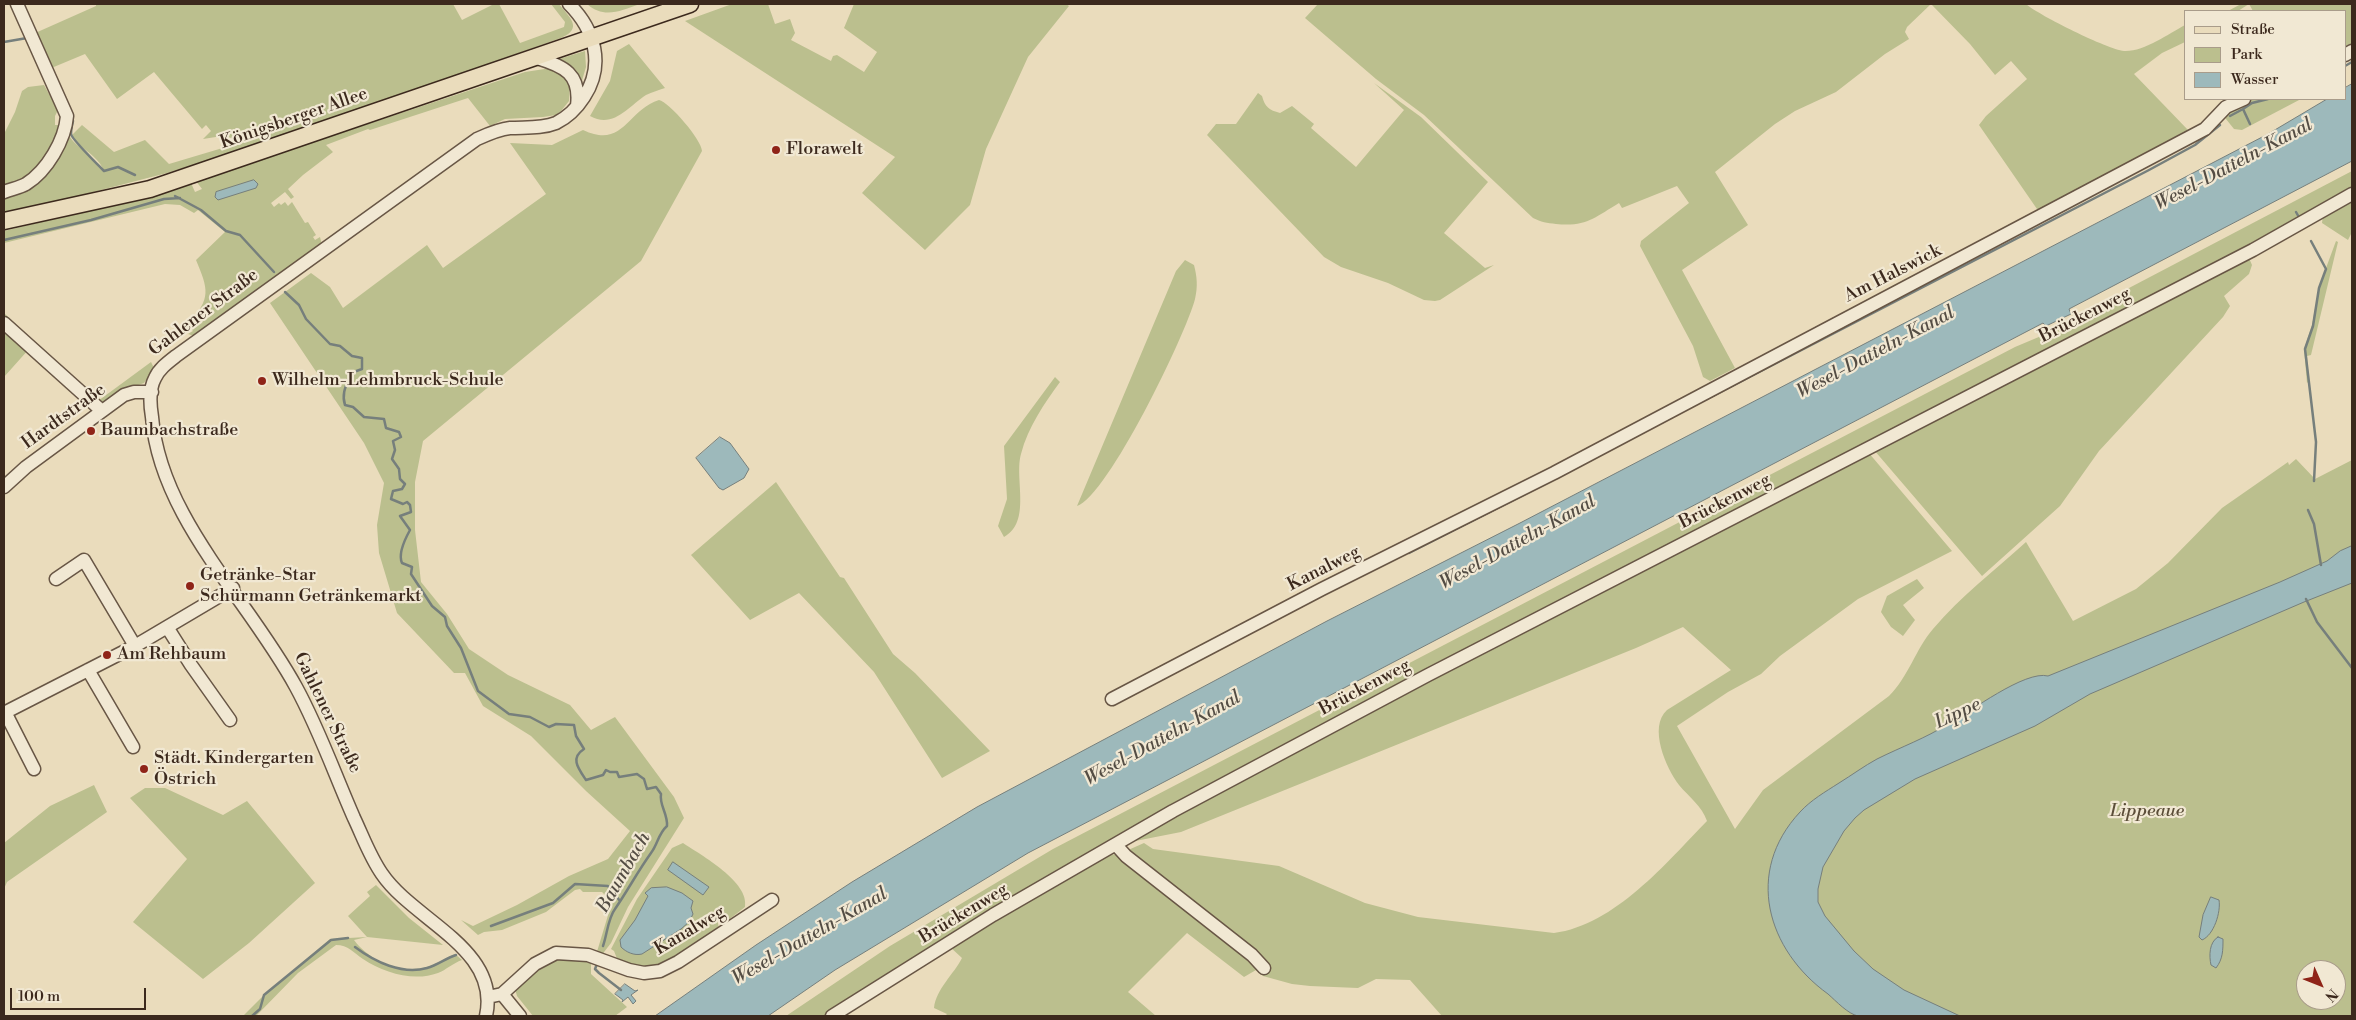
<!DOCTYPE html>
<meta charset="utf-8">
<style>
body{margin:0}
#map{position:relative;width:2356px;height:1020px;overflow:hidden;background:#eadcbc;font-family:"Libre Bodoni",serif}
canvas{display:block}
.frame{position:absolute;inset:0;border:5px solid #3c291d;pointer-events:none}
.legend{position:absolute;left:2184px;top:10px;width:162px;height:90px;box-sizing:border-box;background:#f1e8d3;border:1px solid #a99c8a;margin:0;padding:6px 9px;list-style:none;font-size:15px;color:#3c291d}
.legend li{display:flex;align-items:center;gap:10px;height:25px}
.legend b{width:25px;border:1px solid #a99c8a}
.north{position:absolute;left:2296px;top:960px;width:50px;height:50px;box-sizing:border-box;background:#f1e8d3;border:1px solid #a99c8a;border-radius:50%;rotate:134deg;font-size:14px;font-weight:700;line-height:20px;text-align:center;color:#3c291d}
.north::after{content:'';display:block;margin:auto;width:18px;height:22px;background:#8f2418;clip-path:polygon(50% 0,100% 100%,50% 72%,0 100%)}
.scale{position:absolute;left:10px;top:988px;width:136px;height:22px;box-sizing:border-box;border:2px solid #3c291d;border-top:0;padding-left:6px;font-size:15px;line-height:18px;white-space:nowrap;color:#3c291d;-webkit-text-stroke:4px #f1e8d3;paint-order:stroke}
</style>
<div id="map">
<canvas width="2356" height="1020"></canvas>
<div class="frame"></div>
<ul class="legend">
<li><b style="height:6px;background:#eadcbc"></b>Straße</li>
<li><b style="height:14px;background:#bbbf8e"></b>Park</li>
<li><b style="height:14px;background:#9db9bb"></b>Wasser</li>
</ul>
<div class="north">N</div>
<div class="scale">100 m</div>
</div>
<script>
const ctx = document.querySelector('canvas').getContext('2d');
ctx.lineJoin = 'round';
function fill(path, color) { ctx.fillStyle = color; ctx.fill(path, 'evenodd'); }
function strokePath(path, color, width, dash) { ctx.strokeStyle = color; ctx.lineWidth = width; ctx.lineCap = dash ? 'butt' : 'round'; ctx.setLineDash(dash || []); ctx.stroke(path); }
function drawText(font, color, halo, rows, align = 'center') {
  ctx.font = font + ' "Libre Bodoni",serif'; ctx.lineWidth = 4.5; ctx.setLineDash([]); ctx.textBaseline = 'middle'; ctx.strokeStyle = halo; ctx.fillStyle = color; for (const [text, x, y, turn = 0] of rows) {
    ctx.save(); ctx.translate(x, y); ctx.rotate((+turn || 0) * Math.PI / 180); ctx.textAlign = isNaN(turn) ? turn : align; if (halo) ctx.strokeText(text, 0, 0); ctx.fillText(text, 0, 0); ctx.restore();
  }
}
const green = new Path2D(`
 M96,4H453L462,20L494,4H499L520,43L564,27L565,22L551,4H559C569,17 584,28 561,38L279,138L167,173L4,215V197L45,176L70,137C75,145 81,147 88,154C94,160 96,166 104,172C100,156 79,149 72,135L82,125L114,152L145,140L169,164L236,144L232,138L222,136L203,139L211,131L206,125L202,129L154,72L117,99L85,54L49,69L33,34L96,6Z
 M587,4H640C620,11 604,19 587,4Z
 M732,4H768L775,24L790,19L795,33L791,40L831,61L833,56L837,55L864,72L877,52L844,28L854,4H1066L1069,6L1028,57L986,149L970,205L925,250L862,193L895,157L685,21Z
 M1318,4H2026C2040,16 2107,49 2124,51C2144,52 2168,34 2185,25V42L2162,53L2134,74L2188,130L2040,209H2037L1979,125L1986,116L2027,79L2011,61L1995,75L1970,44L1931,4L1907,27L1905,32L1909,39L1885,54L1836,92L1795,111L1775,124L1715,172L1748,225L1682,270L1735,368L1710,381L1703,377L1693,346L1640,246L1641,241L1689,203L1677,186L1622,208L1619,203C1594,218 1586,227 1556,224C1547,223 1541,222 1533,218L1424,115L1376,79L1305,18Z
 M2241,4H2352V49L2345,53V11H2253L2249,4L2238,11H2228Z
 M629,44L665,88C659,90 652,92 646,95C628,107 613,129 590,116L610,81L617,51Z
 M585,51L586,67L581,84L559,59Z
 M551,68L566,78L570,85L569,101L561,111L556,115L543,117L505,119L490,126L468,98L370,130L368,129L326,145L333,152L303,175L288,189L294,197L291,199L285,192L271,203L274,207L279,203L281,205L285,202L288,206L292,202L305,223L308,222L316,235L313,237L315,240L320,237L322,245L194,336L188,334L193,331L188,324C212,298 208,289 196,260L225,232L198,210L194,213L180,205L165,204L4,243V231L104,207L191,183L195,192L202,189L196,181L525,72Z
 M1374,83L1421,117L1488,182L1444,233L1485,268L1494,265L1440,300L1435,301L1424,300L1388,283L1341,267L1324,257L1207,135L1216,124H1236L1258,93L1262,96C1265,107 1269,110 1280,113L1292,106L1314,124L1311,128L1356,167L1404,110Z
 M44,85L58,110L55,116V125H63C60,141 38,174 23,180C17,183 10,184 4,186V134L15,112L22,91L28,87Z
 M2248,99H2301L2242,130L2234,129L2222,114Z
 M659,100C669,102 702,140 702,151L641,261L423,441L415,482V530L421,582L447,614L469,649L508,675L570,705L591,730L615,717L674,797L684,818L628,907L611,943L601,956L596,955L612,902L602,892H583L580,889L575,890L546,912L502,930L484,932L478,935L461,920L473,926L517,905L569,876L608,859L630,831L586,791L531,736L483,706L465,673H454L397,613L379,553L377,525L384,483L364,443L270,303L311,273L330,287L343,308L427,245L443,268L546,194L510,143L552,145L583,130C624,149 626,111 659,100Z
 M2352,171V190L2323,207L1771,495L950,937L825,1016H786L890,946L1053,849L2015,347L2072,323L2129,288Z
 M2352,197V232L2348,240L2322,223L2323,215Z
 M2336,241L2338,242L2311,355L2307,356L2309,381L2307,383L2304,349L2312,325L2319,287Z
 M2249,258L2252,265L2249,274L2224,296L2230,306L2223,317L2099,451L2060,506L1982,576L1874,450Z
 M1185,260L1194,265C1197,277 1198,286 1195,299C1186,334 1108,496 1077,506L1176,271Z
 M4,313L98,401L151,362L154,368L144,383L127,389L104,405H99L4,320Z
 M4,326L29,349L4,377Z
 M1055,377L1060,382C1044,404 1028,427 1021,454C1014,478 1032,522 1004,537L998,526L1007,499L1004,446Z
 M1868,452L1952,551L1858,599L1780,656L1761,674L1728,692L1677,726L1735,829L1763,790L1889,696C1909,676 1915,650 1933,629C1960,597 1995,570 2026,542L2073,621L2136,589L2168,563L2222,508L2288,462L2289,465L2296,459L2315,479L2352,460V1016H1442L1410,980L1376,979L1358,988L1310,986L1292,984L1263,976L1256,970L1244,977L1187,933L1128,992L1156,1016H945L947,1014L934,1008C936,989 954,974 962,958L949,946L1110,854L1117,855L1144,843L1153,849L1279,866L1365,903L1418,917L1554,933C1615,925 1666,863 1707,821C1702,806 1689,797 1679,785C1666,768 1648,727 1667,710L1731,670L1683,627L1636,648L1181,832L1125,843L1183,809ZM2306,970H2336V1000H2306Z
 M776,482L840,577L844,578L893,654L915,673L990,751L942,778L874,672L799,593L750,620L691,555Z
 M1917,579L1924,588L1903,605L1915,620L1903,636L1891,627L1881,612L1887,596Z
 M94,785L107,812L7,882L4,889V843L50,806Z
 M145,788H165L223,815L247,801L315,883L249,943L203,979L133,922L187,859L130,798Z
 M683,843C701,855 750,882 745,907L727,921L723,915L717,918L719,929L668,963L642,969L618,961L614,951L611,949L637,899L672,848Z
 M376,885L409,918L443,945L367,937L354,940C369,960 397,973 423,968C434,966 444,959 455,954L462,960C453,963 446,970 438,973C414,982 384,973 363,959C354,953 348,945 336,945L298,973L256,1016H243L264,995L330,939L367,937L348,916L370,896L367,892Z
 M558,956L591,961V974L627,1007L615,1016H533L517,996L515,989L536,967Z`);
const water = new Path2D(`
 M2352,84V161L2069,309L2071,314L2046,326L2043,323L1028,853L835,970L768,1016H655L756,945L852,882L977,807L1327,621L1520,523L2268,134L2327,99H2345V88Z
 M254,180L258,184L256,188L218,200L215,197L216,192Z
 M720,437L730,443L749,469L744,478L723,490L719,488L696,458Z
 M2352,546V583L2304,602L2090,694L2035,726L1915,779L1864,810L1855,818L1844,831L1823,867L1818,889V902L1825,916L1854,951L1873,969L1904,990L1960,1016C1935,1016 1910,1016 1885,1016C1877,1016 1866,1018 1858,1016C1848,1014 1836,1001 1828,994C1767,950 1744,872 1800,812C1811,800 1825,792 1839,783C1852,775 1864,766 1877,759C1901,747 1926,738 1948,724C1970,712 2025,670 2048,676L2280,582L2327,561L2340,551Z
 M673,862L709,887L703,895L668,870Z
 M667,887L682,893L693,901L691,908L693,914L689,922L681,929L642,954C634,956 626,952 621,947L620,940L635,920L648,896L645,893L651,888Z
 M2211,897L2219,900C2221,912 2214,935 2202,940L2199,937L2203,915Z
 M2218,937L2223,939C2223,950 2223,959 2216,968L2211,965C2209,956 2209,942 2218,937Z
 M625,984L635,991L638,990L631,995L636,1001L633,1004L628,997L622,1002L623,1000L615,994Z`);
const stream = new Path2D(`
 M4,42L27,38
 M2345,66L2352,62
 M2243,109L2252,103L2268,99
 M2230,116L2243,109L2250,124
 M73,121C72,125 71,130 71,134C71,138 99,166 104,171L118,167L135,175
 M175,196L201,210L226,231L240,235L274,272
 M2296,212L2300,219
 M4,240L91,220L164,199L180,198
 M2311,241L2326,269L2319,288L2313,326L2305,349L2316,442L2314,481
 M285,292L299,305L306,319L330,344L340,346L352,356L362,358V369L351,373C347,384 341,393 345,405L353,407L364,417L384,419L386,428L399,432L401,437L393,441L395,450L392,459L399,469L400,479L405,484L402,489L393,491L391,499L403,504L407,502L410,505L411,512L400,516L410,530C405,539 398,554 402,563L412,567L411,574L432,606L445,617L447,626L461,648L478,691L509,714L530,717L549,727L556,724L574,725L576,736L584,749C570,758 578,768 586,780L603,775L606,770L610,772H617L619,777L637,774L644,779L647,789L656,787L661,794C659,805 668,814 667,826C658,834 658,844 651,853C638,871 628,890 615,909C608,918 607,935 603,946
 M1707,399L2149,170L2195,145L2220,125
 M2308,510L2314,524L2321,565
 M1409,553L1547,483
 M2306,599L2317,622L2352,668
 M491,926L553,903L575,884L608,886L620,901
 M355,947C375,962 402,975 427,968C438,965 446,958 456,955
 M597,964L595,969L599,973L621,990
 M252,1016L260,1009L264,995L331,940L348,938`);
const minor = new Path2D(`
 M2345,55L2352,51
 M537,58C564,66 581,74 577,106
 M4,192C11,189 19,188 26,184C47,171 65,140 67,116L17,4
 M4,323L102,411
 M4,487L26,467L124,395L134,392H152
 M56,579L84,560L135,646
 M167,627L191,665L230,720
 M88,670L133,747
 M1112,699L1322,589L1554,473L2205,129L2226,107L2244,99
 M5,712L34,769
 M4,713L135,646L233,588
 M1116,845L1126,856L1252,955L1264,968
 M502,994L520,1016
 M488,997L502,994L535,964L556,953L588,955L629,970L644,973L660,971L678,962L772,900
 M486,1016C501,949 414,921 382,874C370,857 363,837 354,818C335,775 319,729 296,687C249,600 160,518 152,417C150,405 149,389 155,378C159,369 167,363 176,356L477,139C488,134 499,129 510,128C525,127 541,129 556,123C568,117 577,108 584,97C605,65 595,30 569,4
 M832,1016L993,915L1173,811L1428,675L2253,250L2352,194`);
const major = new Path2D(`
 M4,221L150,189L690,4`);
const markers = [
 [776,150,5,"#8f2418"],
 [262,381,5,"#8f2418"],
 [91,431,5,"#8f2418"],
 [190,586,5,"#8f2418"],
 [107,655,5,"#8f2418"],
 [144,769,5,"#8f2418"]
];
const streetNames = [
 ["Königsberger Allee",294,119,-19],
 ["Am Halswick",1893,274,-27],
 ["Gahlener Straße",204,313,-37],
 ["Brückenweg",2085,316,-27],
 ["Hardtstraße",64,417,-36],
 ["Brückenweg",1725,502,-27],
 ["Kanalweg",1324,569,-27],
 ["Brückenweg",1365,688,-28],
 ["Gahlener Straße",327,713,64],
 ["Brückenweg",964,914,-31],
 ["Kanalweg",690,931,-31]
];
const poiNames = [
 ["Florawelt",786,150],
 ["Wilhelm-Lehmbruck-Schule",272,381],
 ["Baumbachstraße",101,431],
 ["Getränke-Star",200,576],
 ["Schürmann Getränkemarkt",200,597],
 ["Am Rehbaum",117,655],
 ["Städt. Kindergarten",154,759],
 ["Östrich",154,780]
];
const parkNames = [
 ["Lippeaue",2147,812]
];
const waterNames = [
 ["Wesel-Datteln-Kanal",2234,165,-28],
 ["Wesel-Datteln-Kanal",1876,353,-28],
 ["Wesel-Datteln-Kanal",1518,543,-29],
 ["Lippe",1958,714,-25],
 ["Wesel-Datteln-Kanal",1163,739,-29],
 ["Baumbach",624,873,-60],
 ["Wesel-Datteln-Kanal",810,937,-30]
];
fill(green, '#bbbf8e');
fill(water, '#9db9bb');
strokePath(water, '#767f7c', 1);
strokePath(stream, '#767f7c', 2.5);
strokePath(minor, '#685645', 15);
strokePath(major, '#3c291d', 19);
strokePath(minor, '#f1e8d3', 12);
strokePath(major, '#eadcbc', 16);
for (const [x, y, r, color] of markers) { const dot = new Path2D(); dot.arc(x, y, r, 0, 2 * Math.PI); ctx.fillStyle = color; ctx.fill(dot); strokePath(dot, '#f1e8d3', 2); }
drawText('18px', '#3c291d', '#f1e8d3', streetNames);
drawText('18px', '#3c291d', '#f1e8d3', poiNames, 'left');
drawText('italic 18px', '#5c4e39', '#f1e8d3', parkNames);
drawText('italic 19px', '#544d44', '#f1e8d3', waterNames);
</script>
